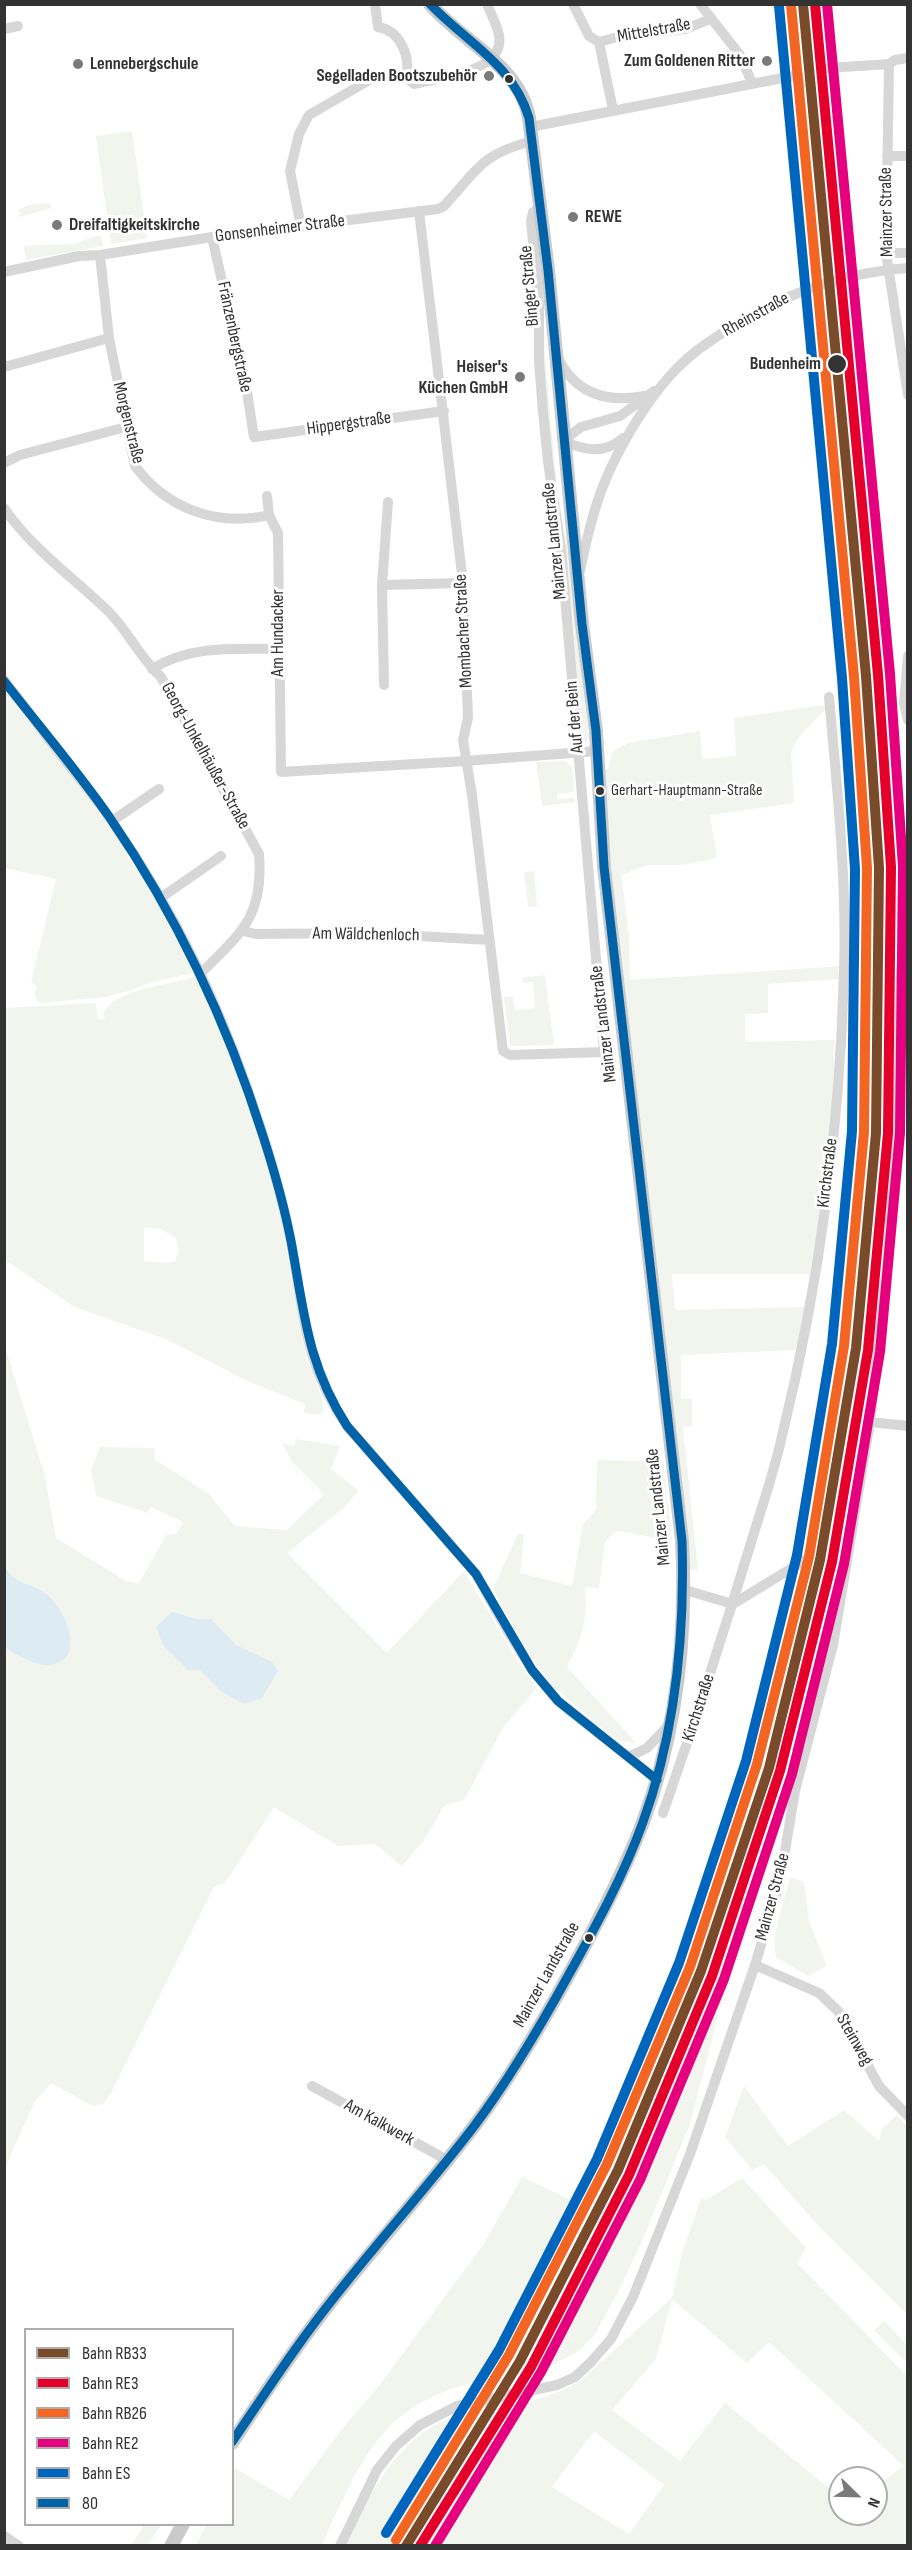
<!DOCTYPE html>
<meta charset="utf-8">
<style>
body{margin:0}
#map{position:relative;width:912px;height:2550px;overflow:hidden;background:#fff;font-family:"Sofia Sans Condensed",sans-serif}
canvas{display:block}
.frame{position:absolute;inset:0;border:6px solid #333;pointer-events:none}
.legend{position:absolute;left:24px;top:2328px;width:210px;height:198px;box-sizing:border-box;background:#fff;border:2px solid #adadad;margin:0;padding:8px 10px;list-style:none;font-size:18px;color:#333}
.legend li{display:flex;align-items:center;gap:12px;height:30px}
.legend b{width:30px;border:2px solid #adadad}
.north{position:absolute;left:828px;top:2466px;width:60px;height:60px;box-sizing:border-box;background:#fff;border:2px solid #adadad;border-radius:50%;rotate:113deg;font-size:16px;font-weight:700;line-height:24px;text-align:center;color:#333}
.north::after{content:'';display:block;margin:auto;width:21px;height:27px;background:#7a7a7a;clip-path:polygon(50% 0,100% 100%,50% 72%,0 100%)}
</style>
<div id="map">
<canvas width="912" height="2550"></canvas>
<div class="frame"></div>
<ul class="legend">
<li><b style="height:8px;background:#7a4b2a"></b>Bahn RB33</li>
<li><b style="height:8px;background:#e4002b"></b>Bahn RE3</li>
<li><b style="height:8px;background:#f26522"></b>Bahn RB26</li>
<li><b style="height:8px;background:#e5007d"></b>Bahn RE2</li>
<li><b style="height:8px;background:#0065bd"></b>Bahn ES</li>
<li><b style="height:8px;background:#0062a7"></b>80</li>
</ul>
<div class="north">N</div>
</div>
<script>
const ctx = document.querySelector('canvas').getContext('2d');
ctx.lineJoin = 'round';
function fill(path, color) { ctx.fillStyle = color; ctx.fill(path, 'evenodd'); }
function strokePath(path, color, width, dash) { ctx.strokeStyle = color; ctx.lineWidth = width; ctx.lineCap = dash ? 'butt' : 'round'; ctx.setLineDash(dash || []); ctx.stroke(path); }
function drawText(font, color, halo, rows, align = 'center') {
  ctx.font = font + ' "Sofia Sans Condensed",sans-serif'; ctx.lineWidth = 6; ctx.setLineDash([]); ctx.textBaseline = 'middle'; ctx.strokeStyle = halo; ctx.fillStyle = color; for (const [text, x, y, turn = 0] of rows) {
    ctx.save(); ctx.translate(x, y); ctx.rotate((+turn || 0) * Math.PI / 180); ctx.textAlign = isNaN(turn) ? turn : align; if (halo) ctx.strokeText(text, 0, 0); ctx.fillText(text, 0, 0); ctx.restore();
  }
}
const green = new Path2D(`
 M132,131L147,238L111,244L96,136Z
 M50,203L51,208L20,217L19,210L28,205Z
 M534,220L543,295L545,358L557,488L567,544L589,738L585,744H583L550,451Z
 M95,236H101L103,246L26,260L24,246L74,244Z
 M4,686L128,850L125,852L136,869L142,870L196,969L193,973L149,983L129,991L105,997L42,1003L37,1001L34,994L37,987L31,982L56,879L5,868Z
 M823,705L826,709C812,723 797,735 791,754L794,803L710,815L717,858L683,865H648L621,875L629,933L630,980L842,966L839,979L768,984V1013L745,1014V1042L834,1040L833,1111L824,1192L810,1274H672L675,1310L806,1307L800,1338L795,1350L681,1355V1399H692V1426L683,1427L698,1570H690L624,980L609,846L605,770L608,769L612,752L628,743L700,731L702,759L736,756L734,718Z
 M565,761L572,766L574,792L557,794V799L574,798L575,802L542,806L536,762Z
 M534,871L537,906L528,907L524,872Z
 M545,975L554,1045L510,1046L504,997L513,996L515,1010L535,1008L533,982L523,983L522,978Z
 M195,977L199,978L253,1113L276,1192L305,1351C309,1366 325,1400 324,1411L319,1415L304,1413L305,1404L247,1381L166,1339L74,1307L4,1259L5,1008L96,1003L98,1020L105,1018L103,1014C115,988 170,985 195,977ZM144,1227L161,1229L176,1238L179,1250L175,1261L167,1263L144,1261Z
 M4,1343L45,1476L56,1538L126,1581L139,1583L166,1535L176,1534L183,1522L150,1507L148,1513L96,1496L91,1470L100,1447L155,1448L154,1459L209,1494L235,1526L287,1530L324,1494L292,1462L282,1443L294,1446L296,1439L340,1446L331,1469L359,1491L341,1510L287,1553L387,1653L464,1571L515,1657L537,1688L504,1726L464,1800L444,1806L425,1839L402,1866L375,1844L338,1846L274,1807L225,1883L214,1887L111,2093L103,2104L93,2106L51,2083L34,2103L5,2168Z
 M597,1460L663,1462L672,1541L620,1531L614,1532L605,1542L599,1588L585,1587C588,1618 582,1640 567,1667L636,1743L626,1742L612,1737L553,1686L526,1651L493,1589L518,1533L524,1535L520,1573L572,1586L583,1524L596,1510Z
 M790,1877L804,1882L809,1921L827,1966L808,1976L776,1957C771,1930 784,1904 790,1877Z
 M748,1880L760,1883L721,2004L690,2124L639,2248L617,2294L594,2336L576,2353L551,2365L529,2366C618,2210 688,2049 748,1880Z
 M744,2086L788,2146L844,2110L879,2141L882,2129L897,2115L907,2127V2314L814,2221L764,2164L752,2170L725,2137Z
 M522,2177L590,2209L492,2379C384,2398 363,2454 322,2545H196L206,2525L232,2524L233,2472L235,2468L289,2500L345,2425L378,2387L483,2245Z
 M742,2178L806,2248L797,2263L907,2376V2545H420L495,2425L526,2403L561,2391L580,2381L672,2298L682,2253L701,2198L706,2200ZM672,2299L747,2363L769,2342L904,2466L876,2486V2514H840V2497L725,2403L680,2461L612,2410L656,2359ZM594,2431L664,2485L629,2534L552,2487Z
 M884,2321L907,2345V2363L874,2330Z
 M475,2410L448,2468L395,2545L345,2546C375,2484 402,2426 475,2410Z
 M140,2525H161L148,2545H131L143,2527Z`);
const water = new Path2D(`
 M4,1567C19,1587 28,1581 46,1594C65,1608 88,1658 51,1665C38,1667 16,1655 5,1647Z
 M172,1612C186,1615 198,1622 211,1619L236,1645L272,1662L278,1671L262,1698L244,1704L222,1692L200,1670H188L163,1645L156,1627Z`);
const minor = new Path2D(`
 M375,4L378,27C400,30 411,57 406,77L414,84C438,78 506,72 499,35C497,25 491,14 487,4
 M573,4L589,36L599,42L613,110
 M700,4L740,55L752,83
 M4,29L18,26
 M599,42L621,36L686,29L710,19
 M889,64L886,253L908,395
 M828,68L889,64L895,60L908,58
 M530,127L798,75L800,86
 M887,156H908
 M419,211L463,583L468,718L463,740L472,795L503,1051L510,1055L604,1052L561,550L548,462L543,412L539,361V304L531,221L533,212L541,209
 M301,227L290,171L299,134L309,115L371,79L384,76L406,77
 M212,237L247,392L254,437L444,411
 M886,253H908
 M100,255L109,338L135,466C167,509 217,527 269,515
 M4,272L79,256L100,255L212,237L438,209L444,206C478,170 479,155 532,141
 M558,358C576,395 608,403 645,396
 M4,367L109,338
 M623,438C604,455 584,450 563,441L581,427L620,416L654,391
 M4,463L20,455L126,427
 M267,496L269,515L278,533L281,772L465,761L598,751
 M4,508C33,550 73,577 109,612C128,631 140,658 161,677L259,854C264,916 242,932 202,972
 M580,571C593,506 605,470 641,414C659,387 678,363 706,344
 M382,585L463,583
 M908,656L904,703L908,720
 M152,669C190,645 234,649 278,649
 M4,680C24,706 44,733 64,759C81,781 99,801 114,824C176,914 217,1000 252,1102C268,1148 282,1195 291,1242C304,1311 304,1366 347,1426L476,1574L507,1630L532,1670L558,1701L657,1780
 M384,685L382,585L388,502
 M112,821L159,789
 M162,897L221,856
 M243,931L256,934L365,933L489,940
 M870,1422L908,1426
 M685,1590L733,1604L805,1560
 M628,1757L647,1748L670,1724
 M663,1813C694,1724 723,1635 750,1546C761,1509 774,1473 782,1436C819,1286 840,1126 844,971C847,879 837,788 829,697
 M755,1965L819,1993L838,2011L879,2086L908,2116
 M312,2086L447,2160
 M4,2536L19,2546
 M340,2546L377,2470L396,2446L420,2425L457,2406L557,2385L575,2377L591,2362L611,2339L633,2297L690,2154L755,1965L780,1881L795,1791L833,1645L870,1422L887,1267L898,1093L901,971L908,932`);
const major = new Path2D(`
 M232,2443C265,2392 299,2342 337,2294C382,2238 431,2183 475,2125C510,2078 540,2027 568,1976C596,1926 623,1875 643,1822C677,1731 687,1636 682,1541L604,867L596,731L582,624L548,270L529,118C520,65 462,42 430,4
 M171,2546L183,2524`);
const minorBridge = new Path2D(`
 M706,344C769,300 830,274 908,268`);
const bus1 = new Path2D(`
 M4,681C39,726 77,770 110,818C177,916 227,1022 263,1136C274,1170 284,1205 291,1241C304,1311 307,1364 347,1426L476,1574L532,1670L558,1701L657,1780
 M232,2442C266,2392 299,2341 337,2294C382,2237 431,2183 475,2125C510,2078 540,2027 568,1976C596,1926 624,1875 643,1822C676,1731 685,1637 682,1541L604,867L596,731L582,624L548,270L529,118C513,64 467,43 430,4`);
const rail1 = new Path2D(`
 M406,2546L520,2361L618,2170L701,1971L769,1768L820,1560L856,1348L876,1133L879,868L866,676L803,4`);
const rail2 = new Path2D(`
 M420,2546L531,2367L629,2175L712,1976L780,1771L832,1562L868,1350L888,1133L891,867L878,675L815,4`);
const rail3 = new Path2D(`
 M396,2540L509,2355L607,2164L690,1967L757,1764L809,1557L844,1346L864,1132L867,868L854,677L791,5`);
const rail4 = new Path2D(`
 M435,2546L541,2372L640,2180L724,1979L792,1774L844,1564L880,1352L900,1133L903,867L890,674L827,4`);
const rail5 = new Path2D(`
 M386,2533L499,2350L597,2159L679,1963L746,1761L797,1555L832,1344L852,1131L855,869L842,678L779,6`);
const markers = [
 [767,61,6,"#7a7a7a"],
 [78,64,6,"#7a7a7a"],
 [489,76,6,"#7a7a7a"],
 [509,79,5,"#333"],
 [573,217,6,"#7a7a7a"],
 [57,225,6,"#7a7a7a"],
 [837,364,10,"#333"],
 [520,377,6,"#7a7a7a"],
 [600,791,5,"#333"],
 [589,1938,5,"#333"]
];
const busNames = [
 ["Gerhart-Hauptmann-Straße",611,791]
];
const streetNames = [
 ["Mittelstraße",654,31,-10],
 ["Mainzer Straße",887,212,-91],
 ["Gonsenheimer Straße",280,229,-7],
 ["Binger Straße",530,286,-95],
 ["Rheinstraße",756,315,-29],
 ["Fränzenbergstraße",234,337,78],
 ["Morgenstraße",128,423,76],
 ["Hippergstraße",349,424,-8],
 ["Mainzer Landstraße",555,541,-96],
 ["Mombacher Straße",464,631,-93],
 ["Am Hundacker",278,633,-90],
 ["Auf der Bein",575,717,-95],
 ["Georg-Unkelhäußer-Straße",205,756,61],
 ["Am Wäldchenloch",366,935,1],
 ["Mainzer Landstraße",604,1024,-97],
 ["Kirchstraße",828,1173,-83],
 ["Mainzer Landstraße",659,1507,-96],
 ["Kirchstraße",699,1708,-72],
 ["Mainzer Straße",773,1897,-75],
 ["Mainzer Landstraße",547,1975,-61],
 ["Steinweg",854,2040,60],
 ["Am Kalkwerk",379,2123,29]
];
const poiNames = [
 ["Zum Goldenen Ritter",755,61],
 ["Lennebergschule",90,64,"left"],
 ["Segelladen Bootszubehör",477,76],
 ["REWE",585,217,"left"],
 ["Dreifaltigkeitskirche",69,225,"left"],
 ["Heiser's",508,367],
 ["Küchen GmbH",508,388]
];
const stopNames = [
 ["Budenheim",821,364]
];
fill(green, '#f1f5ed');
fill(water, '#ddebf3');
strokePath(minor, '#d7d7d7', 10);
strokePath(major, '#cacaca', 14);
strokePath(minorBridge, '#d7d7d7', 10);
strokePath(bus1, '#0062a7', 9);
strokePath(rail1, '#7a4b2a', 10);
strokePath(rail2, '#e4002b', 10);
strokePath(rail3, '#f26522', 10);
strokePath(rail4, '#e5007d', 10);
strokePath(rail5, '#0065bd', 10);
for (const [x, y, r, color] of markers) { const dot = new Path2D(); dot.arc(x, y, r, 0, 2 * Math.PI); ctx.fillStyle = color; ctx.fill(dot); strokePath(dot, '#fff', 2); }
drawText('16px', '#333', '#fff', busNames, 'left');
drawText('18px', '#333', '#fff', streetNames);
drawText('bold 18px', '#333', '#fff', poiNames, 'right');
drawText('bold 18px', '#333', '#fff', stopNames, 'right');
</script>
